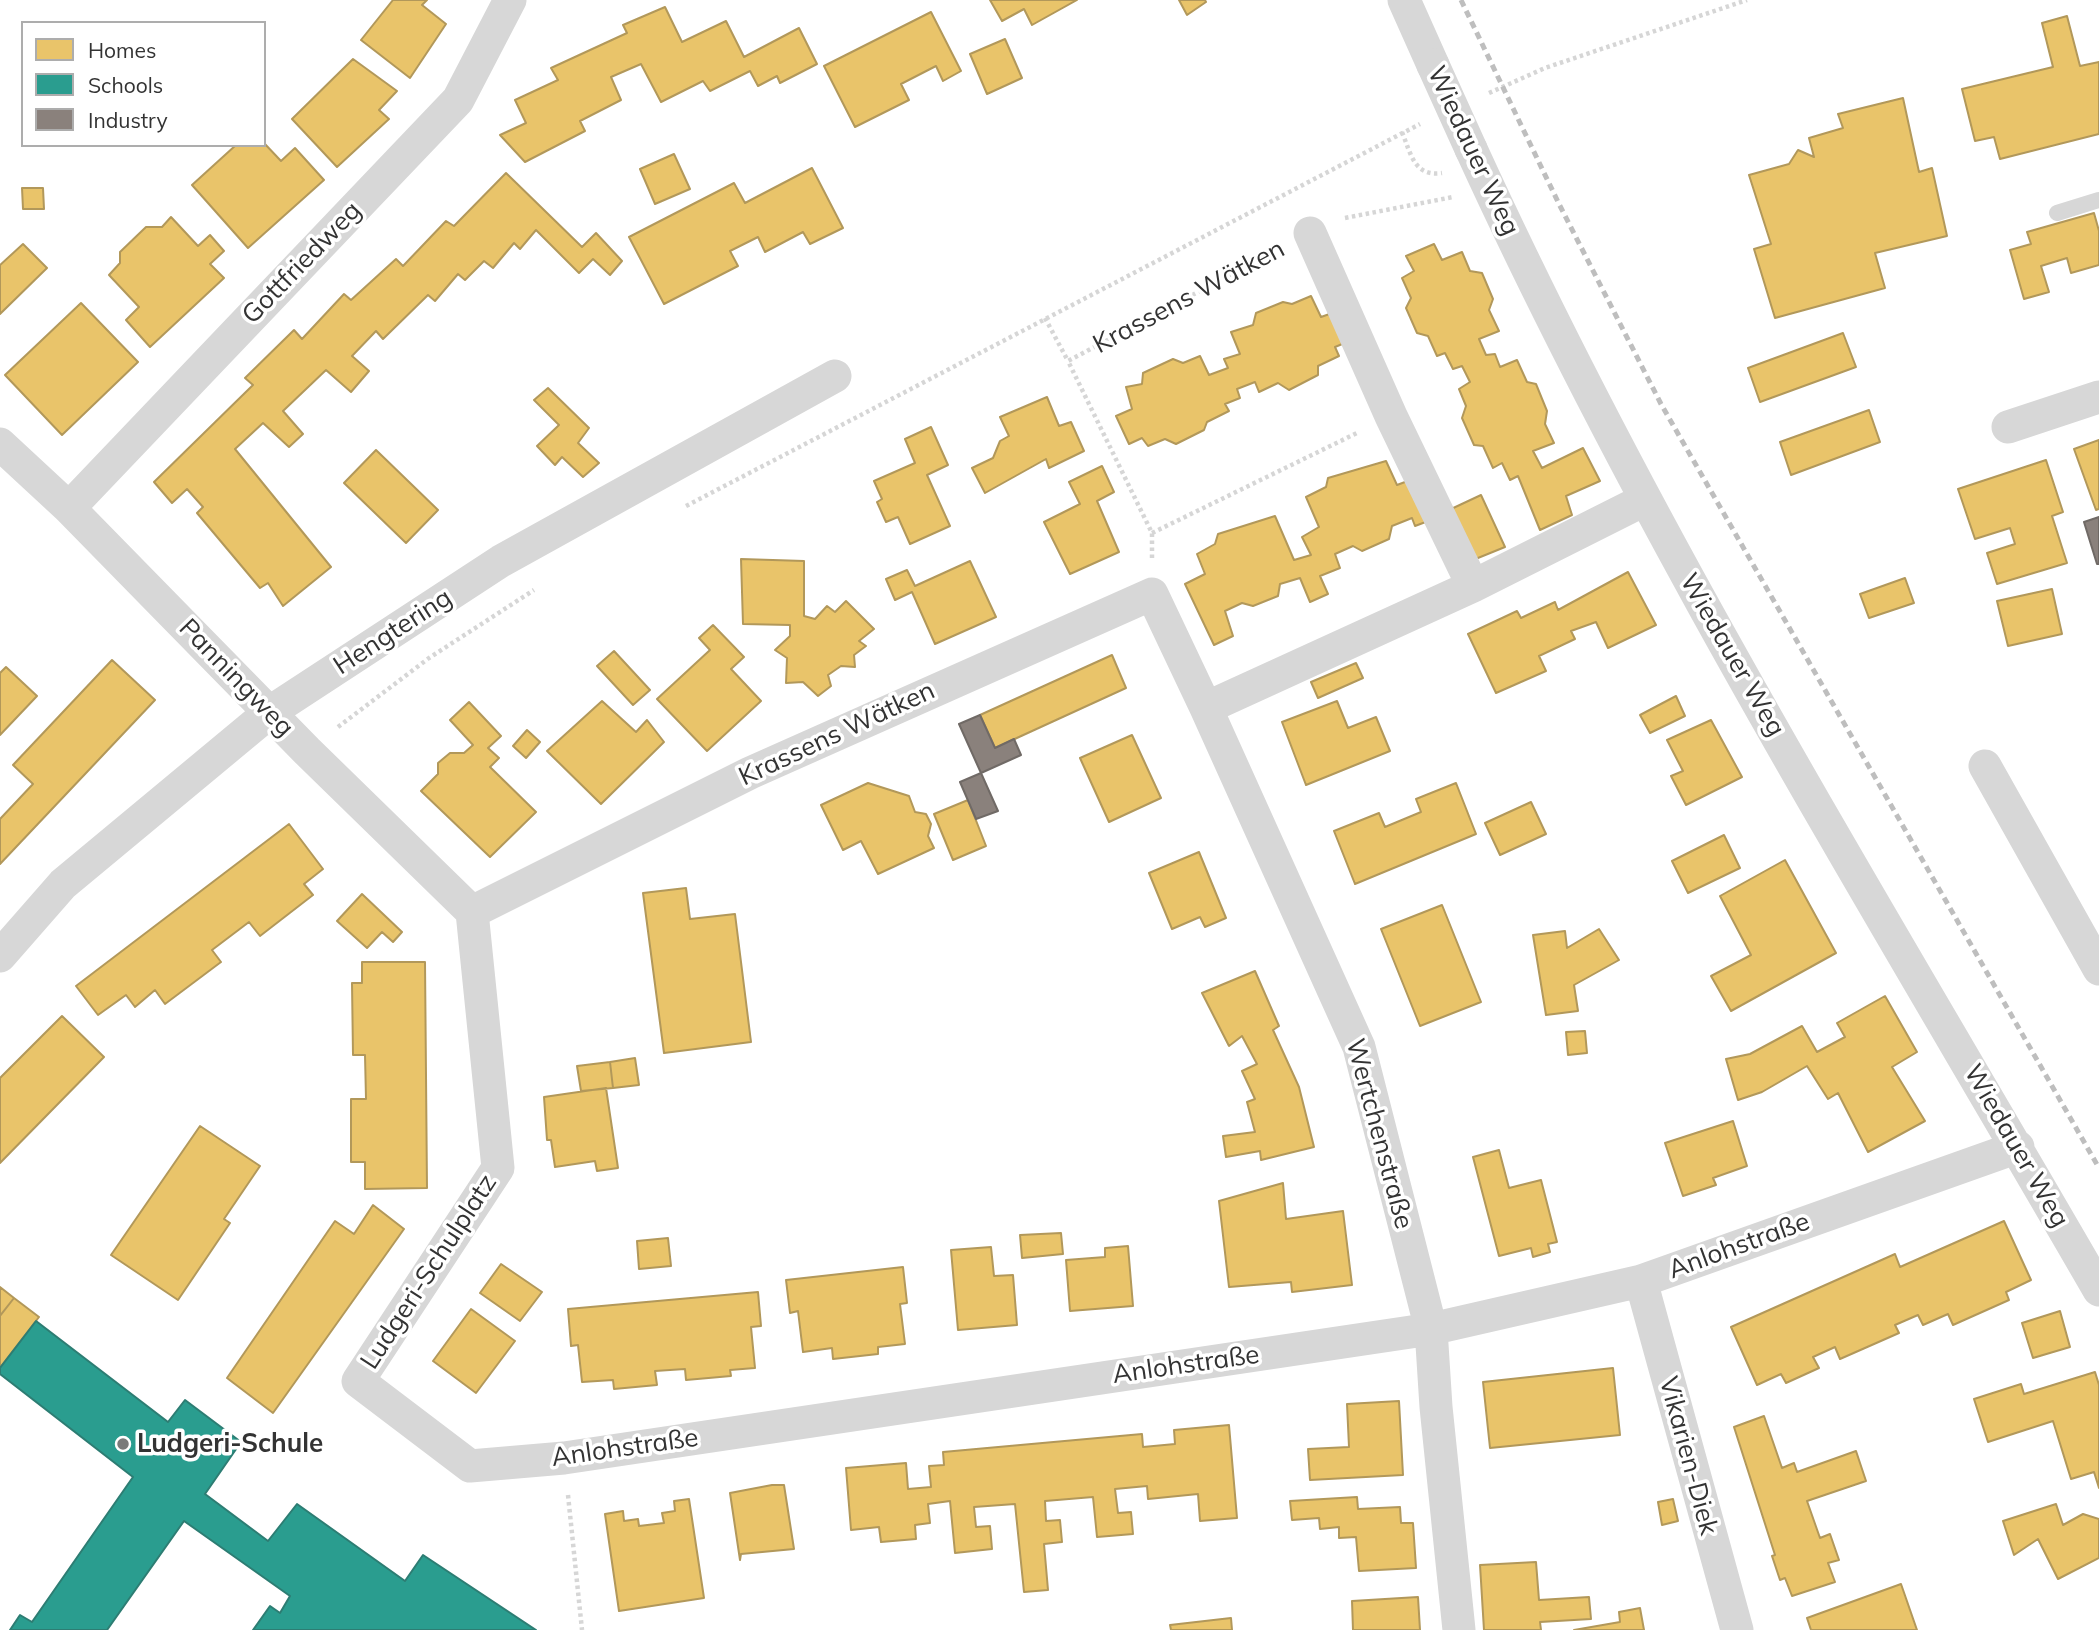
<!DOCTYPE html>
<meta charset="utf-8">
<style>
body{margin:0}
#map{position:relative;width:2099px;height:1630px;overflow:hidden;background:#fff;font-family:Mulish,sans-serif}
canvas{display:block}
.legend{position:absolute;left:21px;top:21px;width:245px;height:126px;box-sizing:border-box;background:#fff;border:2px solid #adadad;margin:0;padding:9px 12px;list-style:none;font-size:21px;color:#333}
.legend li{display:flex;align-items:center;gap:14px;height:35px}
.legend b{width:35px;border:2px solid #adadad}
</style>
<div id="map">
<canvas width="2099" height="1630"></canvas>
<ul class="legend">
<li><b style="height:19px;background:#e9c46a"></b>Homes</li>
<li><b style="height:19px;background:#2a9d8f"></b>Schools</li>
<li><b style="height:19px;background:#8a817c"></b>Industry</li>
</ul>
</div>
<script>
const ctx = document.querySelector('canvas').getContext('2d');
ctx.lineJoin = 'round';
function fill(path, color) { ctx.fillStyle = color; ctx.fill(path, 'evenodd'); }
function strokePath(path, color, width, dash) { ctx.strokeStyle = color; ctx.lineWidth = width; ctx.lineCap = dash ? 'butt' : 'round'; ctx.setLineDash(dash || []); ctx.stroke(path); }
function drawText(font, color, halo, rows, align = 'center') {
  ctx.font = font + ' Mulish,sans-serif'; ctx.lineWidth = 7; ctx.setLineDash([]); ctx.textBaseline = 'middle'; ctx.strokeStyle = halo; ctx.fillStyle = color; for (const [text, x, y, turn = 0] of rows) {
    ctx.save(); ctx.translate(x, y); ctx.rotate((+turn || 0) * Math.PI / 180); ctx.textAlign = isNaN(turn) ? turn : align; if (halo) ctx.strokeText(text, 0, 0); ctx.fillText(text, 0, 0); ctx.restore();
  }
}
const homes = new Path2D(`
 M393,0H427L422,5L446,24L410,78L361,40Z
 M990,0H1077L1032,25L1024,9L1002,21Z
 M1179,0H1205L1206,2L1187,15Z
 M665,7L682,42L726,21L744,57L799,28L817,64L780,83L777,76L758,86L750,71L710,91L703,81L661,102L641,64L611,77L621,100L580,121L585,131L525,162L500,135L526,123L515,100L558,80L551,68L627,33L623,25Z
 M931,12L961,71L943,81L936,66L901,84L909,100L855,127L824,66Z
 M2067,16L2080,66L2099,62V134L2000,159L1994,137L1975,141L1962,89L2053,67L2042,23Z
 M1005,39L1022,78L987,94L970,54Z
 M353,59L397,91L379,110L389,119L337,167L292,119Z
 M1903,98L1919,172L1932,168L1947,236L1875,253L1885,288L1775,318L1754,249L1771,244L1749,175L1789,164L1798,150L1814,157L1809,138L1843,128L1838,114Z
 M264,143L281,161L295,148L324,180L248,248L192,185L236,145Z
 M674,154L690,189L655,204L640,169Z
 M812,168L843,228L810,244L803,232L765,252L758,237L730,251L738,266L664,304L629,237L734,183L745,203Z
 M506,173L582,247L596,233L622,261L610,275L593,259L579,273L536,230L520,249L514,243L493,268L484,261L465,280L458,274L435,301L428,295L383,339L376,331L352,356L369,371L351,392L326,370L283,411L303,434L289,447L263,423L235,449L331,567L283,606L268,583L260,588L197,513L203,507L187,489L172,503L154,482L253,385L245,378L294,330L302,339L344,294L351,300L396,259L403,266L446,221L454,226Z
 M22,188H43L44,209H23Z
 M2094,213L2099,231V265L2071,273L2067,258L2041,266L2049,292L2024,299L2010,250L2031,244L2027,232Z
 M171,217L198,246L210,235L224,251L210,264L224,278L150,347L126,320L139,307L109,275L120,263V252L146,227H162Z
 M23,244L47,268L0,314V265Z
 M1434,244L1442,260L1462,252L1470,271L1482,273L1493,299L1489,310L1499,331L1479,339L1486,355L1495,354L1500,367L1517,360L1527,382L1536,384L1547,411L1545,424L1554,443L1533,451L1542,468L1583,448L1600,481L1566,496L1572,515L1540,530L1518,476L1510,480L1502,463L1493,468L1483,446L1474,445L1462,418L1466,406L1459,389L1470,382L1462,366L1453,369L1445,353L1437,356L1428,336L1417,333L1406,308L1411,298L1402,278L1414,271L1406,256Z
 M1311,296L1321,317L1338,311L1352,340L1335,347L1339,356L1318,366V375L1289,390L1278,383L1259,392L1255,382L1237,389L1240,398L1225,404L1229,411L1207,422L1204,430L1176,444L1165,439L1148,446L1142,438L1129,444L1116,416L1132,409L1126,387L1142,384L1143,373L1173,359L1183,363L1200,356L1209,375L1228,368L1224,359L1240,354L1231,332L1253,325L1256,313L1283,302L1292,304Z
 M81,303L138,362L62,435L5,375Z
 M1843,333L1856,367L1760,402L1748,368Z
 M548,388L589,428L578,443L599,463L583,477L562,457L555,465L537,446L559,425L534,400Z
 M1047,397L1059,426L1071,422L1084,451L1049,468L1046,459L985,493L972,468L993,458L1000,441L1009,436L1000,417Z
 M1869,410L1880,442L1791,475L1780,442Z
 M931,427L948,465L927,475L950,526L910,544L898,517L886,522L877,502L882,499L874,481L915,463L905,439Z
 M2099,440V509L2096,510L2074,449Z
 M376,450L438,510L406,543L344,483Z
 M2046,460L2063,512L2052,516L2067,563L1997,584L1987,553L2015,544L2010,528L1975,539L1958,489Z
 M1386,461L1397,485L1413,479L1431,520L1415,526L1412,518L1392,526L1389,539L1362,551L1353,546L1335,554L1340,568L1320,576L1328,594L1310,602L1300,578L1280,584L1278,596L1253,606L1242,603L1225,611L1233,636L1214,645L1185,584L1205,574L1197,554L1215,544L1218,534L1275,516L1294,560L1311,555L1302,537L1319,527L1306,497L1326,487L1328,478Z
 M1102,466L1114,492L1097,501L1119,552L1070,574L1044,522L1080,504L1069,482Z
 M1481,495L1505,547L1473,560L1449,510Z
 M741,559L804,561V616L815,619L827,606L835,612L846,601L874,629L859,641L866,646L854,655L855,667L841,666L828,675L831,686L818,696L803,682L786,683L787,658L775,650L790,636V625L743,624Z
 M970,561L996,617L935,644L912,592L895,600L886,579L907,570L915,586Z
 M1628,572L1656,625L1608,648L1596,622L1571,631L1575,639L1539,656L1546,671L1496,693L1468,634L1517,611L1521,618L1555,602L1558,610Z
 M1905,578L1914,603L1869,618L1860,594Z
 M2052,589L2062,634L2008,646L1997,601Z
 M713,625L744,657L731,669L761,701L707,751L657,699L710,650L699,638Z
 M614,651L650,690L633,705L597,666Z
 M1112,655L1126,688L995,748L980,715Z
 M112,660L155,700L0,864V819L33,784L13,765Z
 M1356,663L1363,678L1318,698L1311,682Z
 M6,667L37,696L0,735V673Z
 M1676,696L1685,716L1650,733L1640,715Z
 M602,701L636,732L647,720L664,742L601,804L547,751Z
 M1337,701L1348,728L1376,717L1390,751L1306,785L1282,722Z
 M469,702L501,736L488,748L499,758L490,767L536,812L490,857L421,791L438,774V763L450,753H464L473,745L450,720Z
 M1711,720L1742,777L1686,805L1671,776L1683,771L1667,740Z
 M527,730L540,742L526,758L513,746Z
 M1132,735L1161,798L1109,822L1080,758Z
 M868,783L909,796L915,812L926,814L931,824L928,836L934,848L878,874L861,841L843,850L821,805Z
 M1456,783L1476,834L1355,884L1334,831L1379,813L1385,827L1421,812L1416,799Z
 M968,800L986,846L953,860L934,814Z
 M1531,802L1546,834L1500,855L1485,823Z
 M289,824L323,869L304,884L313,895L260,936L249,922L212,950L221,962L165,1004L155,990L135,1007L126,995L98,1015L76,986Z
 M1724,835L1740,868L1688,893L1672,861Z
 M1199,852L1226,918L1205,927L1200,917L1172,929L1149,873Z
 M1785,860L1836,953L1731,1011L1711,976L1751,955L1720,896Z
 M686,888L690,919L735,914L751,1042L664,1053L643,893Z
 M362,894L402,932L393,942L382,932L367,948L337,921Z
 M1442,905L1481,1002L1420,1026L1381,929Z
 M1599,929L1619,960L1574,985L1578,1011L1546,1015L1533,935L1565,931L1567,948Z
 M362,962H425L427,1188L365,1189V1162H351V1099H366L365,1055H353L352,983H362Z
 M1255,971L1279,1026L1273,1030L1299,1087L1314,1147L1261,1160L1260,1151L1226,1157L1223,1136L1255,1132L1247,1102L1255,1099L1242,1071L1257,1064L1242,1036L1229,1046L1202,993Z
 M1885,996L1917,1052L1892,1067L1925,1121L1868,1152L1838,1093L1828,1099L1807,1066L1762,1092L1738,1100L1726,1059L1750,1054L1802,1026L1817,1052L1845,1037L1837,1023Z
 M62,1016L104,1057L0,1163V1078Z
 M1585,1031L1587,1053L1568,1055L1566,1032Z
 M635,1058L639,1085L613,1088L610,1062Z
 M610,1062L613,1088L581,1091L577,1066Z
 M606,1088L618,1168L597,1171L595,1161L555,1167L551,1140H547L544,1097Z
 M1733,1121L1747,1166L1713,1178L1716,1185L1683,1196L1665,1143Z
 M200,1126L260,1166L224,1219L230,1223L178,1300L111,1255Z
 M1499,1150L1509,1188L1541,1180L1557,1242L1548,1244L1550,1252L1533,1257L1531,1248L1499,1256L1473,1157Z
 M1283,1183L1286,1219L1343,1211L1352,1285L1292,1292L1291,1282L1229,1287L1219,1201Z
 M373,1205L404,1229L273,1413L227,1378L335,1221L354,1234Z
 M2004,1221L2031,1280L2006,1292L2009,1300L1953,1325L1948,1314L1923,1325L1918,1315L1895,1325L1899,1333L1840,1359L1835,1347L1813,1357L1819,1368L1786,1383L1781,1374L1757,1385L1731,1327L1895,1254L1900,1267Z
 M1061,1233L1063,1254L1022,1258L1020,1235Z
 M668,1238L671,1266L639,1269L637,1241Z
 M1128,1246L1133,1306L1070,1311L1066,1260L1105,1257V1248Z
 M991,1247L994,1276L1013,1275L1017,1325L958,1330L951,1250Z
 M501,1264L542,1292L520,1321L480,1293Z
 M903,1267L907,1303L900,1304L905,1344L878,1347V1354L833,1359L832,1348L803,1352L798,1311L790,1313L786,1280Z
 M0,1287L14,1298L0,1316Z
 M758,1292L761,1326L751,1327L755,1368L730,1370L731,1376L686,1380L685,1369L655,1371L657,1385L614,1389L613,1380L582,1382L578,1345L571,1346L568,1309Z
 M14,1298L39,1317L0,1368V1316Z
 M471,1309L515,1341L476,1393L433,1361Z
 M2060,1311L2070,1347L2033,1358L2022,1323Z
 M1613,1368L1620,1435L1490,1448L1483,1382Z
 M2095,1372L2099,1385V1488L2094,1472L2071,1479L2053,1421L1988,1442L1974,1399L2021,1384L2024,1394Z
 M1399,1401L1403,1475L1310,1480L1308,1449L1349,1447L1347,1404Z
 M1764,1416L1782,1468L1794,1463L1797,1472L1856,1451L1866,1481L1807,1501L1820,1538L1830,1534L1839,1560L1828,1563L1835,1582L1792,1596L1785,1578L1780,1580L1772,1556L1775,1555L1734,1427Z
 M1229,1425L1237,1518L1200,1521L1198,1494L1148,1499L1147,1486L1115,1489L1118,1513L1131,1512L1133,1534L1097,1537L1093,1497L1045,1501L1046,1521L1060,1520L1062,1542L1044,1544L1048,1590L1024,1592L1015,1504L974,1507L976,1527L990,1526L992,1549L955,1553L950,1501L928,1504L930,1523L915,1525L916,1539L881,1542L879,1527L851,1530L846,1468L906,1463L908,1489L931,1487L929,1466L944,1465L943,1452L1142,1434L1143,1447L1175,1444L1174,1430Z
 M772,1485H784L794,1549L741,1554L740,1560L730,1493Z
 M1357,1497L1358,1509L1400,1507L1401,1523H1413L1416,1568L1359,1571L1356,1537L1339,1538V1527L1320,1529L1319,1518L1292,1520L1290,1501Z
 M689,1499L704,1598L619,1611L605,1514L623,1511L624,1521L638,1519L639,1526L664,1523L662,1513L675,1511L674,1501Z
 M1673,1499L1678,1521L1662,1525L1658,1502Z
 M2056,1504L2063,1525L2083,1514L2099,1519V1558L2058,1579L2038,1539L2014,1555L2003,1521Z
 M1536,1562L1539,1600L1589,1597L1591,1619L1540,1622L1541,1630H1484L1480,1565Z
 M1901,1584L1917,1630H1811L1807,1618Z
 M1418,1597L1420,1630H1353L1352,1601Z
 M1640,1608L1644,1630H1574L1620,1622L1619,1612Z
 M1231,1618L1232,1630H1171L1170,1625Z`);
const schools = new Path2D(`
 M36,1321L168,1422L185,1400L241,1442L205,1494L268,1541L297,1504L405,1581L423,1555L536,1630H253L270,1606L280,1613L290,1596L184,1521L107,1630H10L20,1615L32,1622L133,1477L0,1374V1368Z`);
const industry = new Path2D(`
 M2099,517V564H2097L2084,522Z
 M980,715L995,748L1014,739L1021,755L981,773L959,724Z
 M981,773L998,811L976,819L960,782Z`);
const path = new Path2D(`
 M1489,93L1545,68L1747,0
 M1402,132C1411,154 1414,177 1442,173
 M1345,218L1453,197
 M1045,318L1068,361
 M686,506L1420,124
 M1152,533L1359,432
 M1152,558V533L1068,361L1277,250
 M338,727L429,658L534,590
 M568,1495L582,1630`);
const service = new Path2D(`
 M2057,213L2099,200`);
const minor = new Path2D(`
 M1404,0L1433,65
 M1471,149C1652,545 1882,914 2099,1290
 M1310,233L1391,416L1473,586
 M2008,427L2099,397
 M0,444L69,508L307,751L472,912
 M69,508L458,100L510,0
 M1206,708L1473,586L1644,500
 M1985,766L2099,969
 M472,912L498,1168L358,1381L470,1466L564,1458L1431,1329L1641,1281L2018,1147
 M472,912L750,773L1152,594L1206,708L1359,1047L1431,1329L1436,1407L1459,1630
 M0,956L63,884L270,712L501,561L835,376
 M1641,1281L1737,1630`);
const rail = new Path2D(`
 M1461,0L1559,204L1661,404L2099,1168`);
const minorBridge = new Path2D(`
 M1433,65L1471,149`);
const markers = [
 [123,1444,7,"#7a7a7a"]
];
const streetNames = [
 ["Wiedauer Weg",1473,151,65],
 ["Gottfriedweg",302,263,-46],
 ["Krassens Wätken",1189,297,-28],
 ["Hengtering",393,632,-33],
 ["Wiedauer Weg",1732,655,60],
 ["Panningweg",236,678,46],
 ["Krassens Wätken",837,734,-25],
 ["Wertchenstraße",1379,1134,75],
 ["Wiedauer Weg",2016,1146,60],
 ["Anlohstraße",1739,1246,-20],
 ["Ludgeri-Schulplatz",429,1272,-57],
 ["Anlohstraße",1186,1365,-8],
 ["Anlohstraße",625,1448,-8],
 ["Vikarien-Diek",1688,1456,75]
];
const poiNames = [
 ["Ludgeri-Schule",137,1444]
];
fill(homes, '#e9c46a');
strokePath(homes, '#b2985a', 2);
fill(schools, '#2a9d8f');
strokePath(schools, '#2d7d73', 2);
fill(industry, '#8a817c');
strokePath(industry, '#706a66', 2);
strokePath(path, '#d6d6d6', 4.5, [3.5, 3.5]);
strokePath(service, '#d7d7d7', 16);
strokePath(minor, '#d7d7d7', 33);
strokePath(rail, '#bebebe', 5, [7, 5]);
strokePath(minorBridge, '#d7d7d7', 33);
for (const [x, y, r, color] of markers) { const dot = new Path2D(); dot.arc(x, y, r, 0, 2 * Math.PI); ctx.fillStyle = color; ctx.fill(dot); strokePath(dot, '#fff', 2.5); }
drawText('26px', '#333', '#fff', streetNames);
drawText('bold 26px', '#333', '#fff', poiNames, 'left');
</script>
